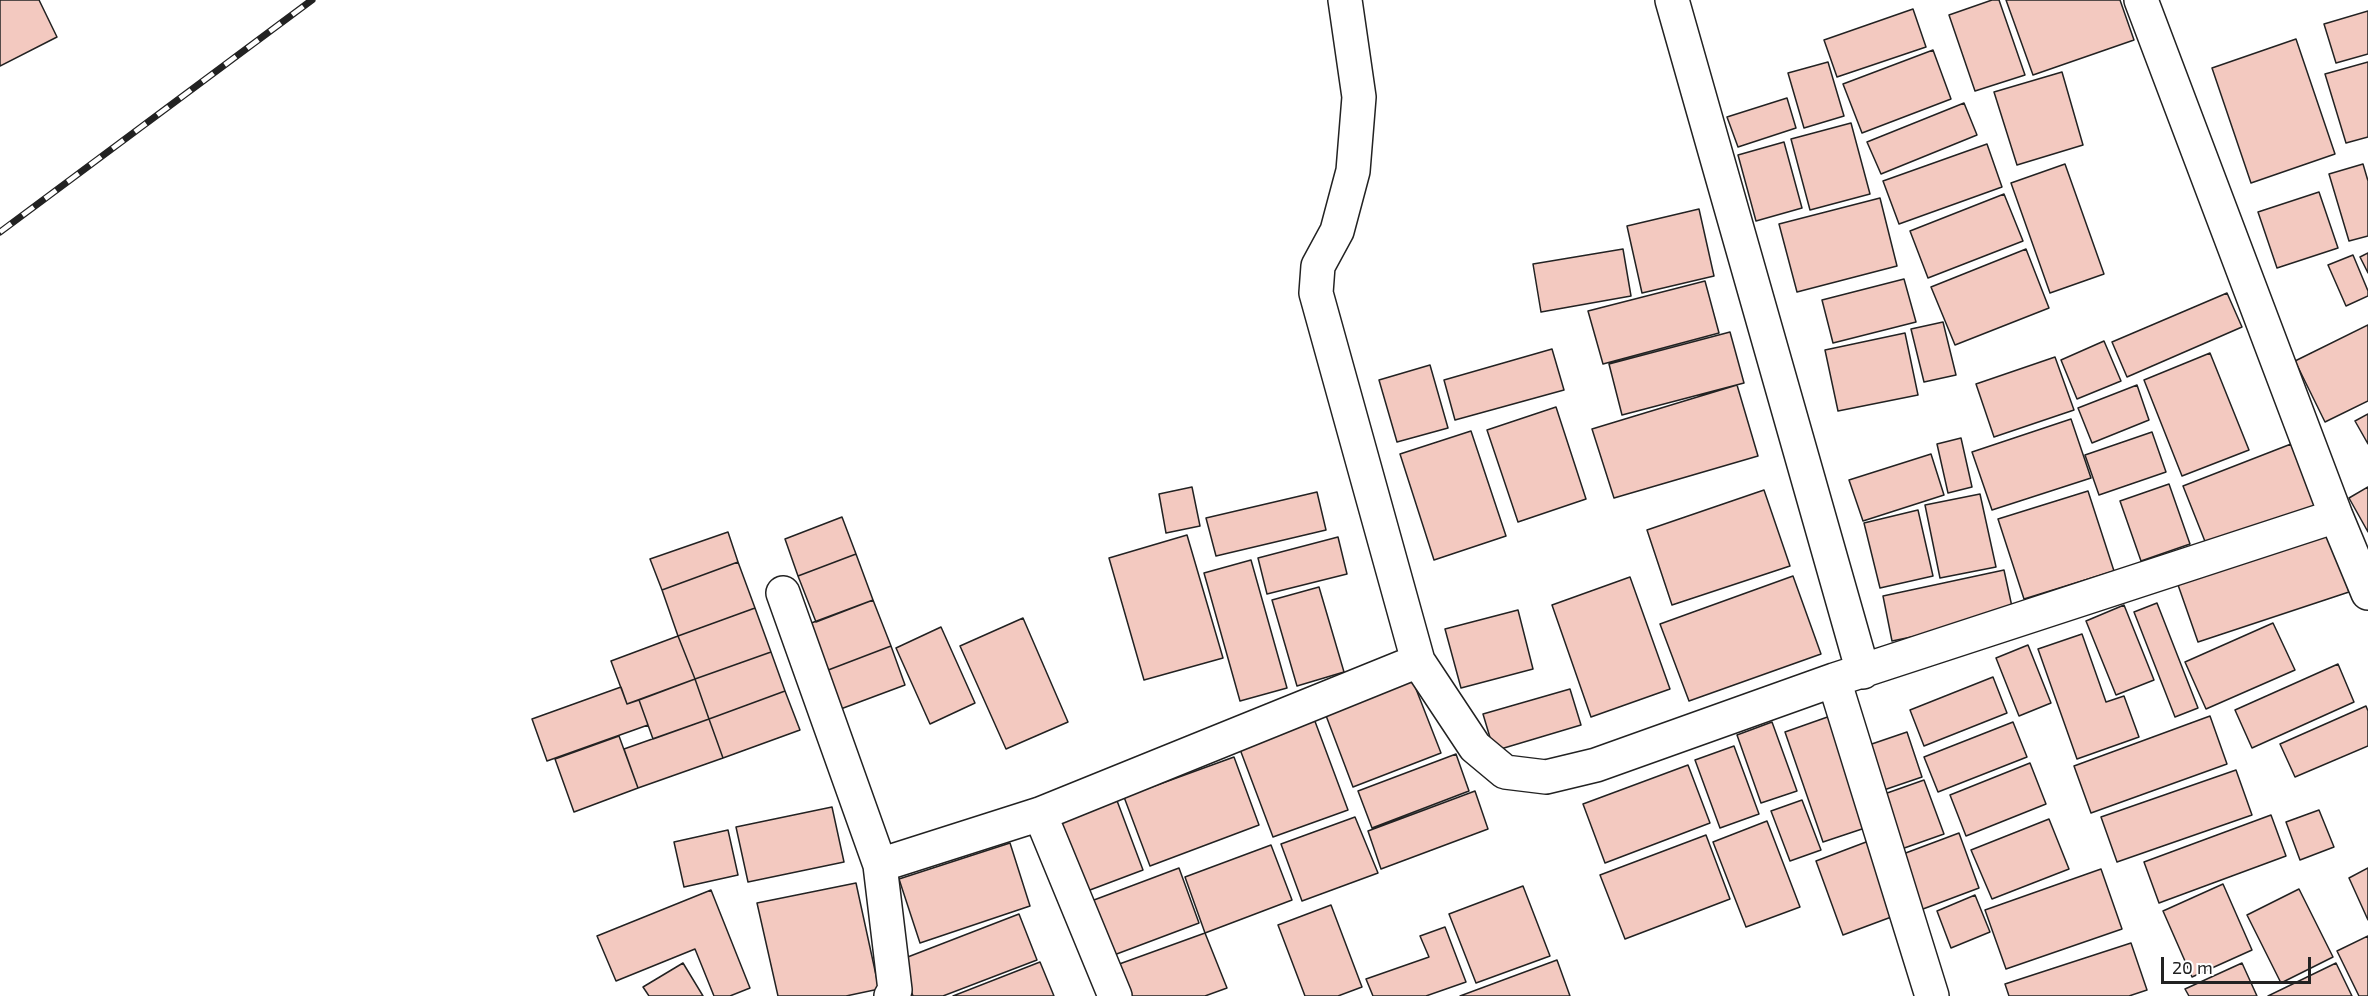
<!DOCTYPE html>
<style>
body{margin:0}
#map{position:relative;width:2368px;height:996px;overflow:hidden;background:#fff;font-family:"Exo 2",sans-serif}
canvas{display:block}
.scale{position:absolute;left:2161px;top:957px;width:150px;height:27px;box-sizing:border-box;border:3px solid #222;border-top:0;padding-left:8px;font-size:18px;line-height:21px;white-space:nowrap;color:#222;-webkit-text-stroke:4px #fff;paint-order:stroke}
</style>
<div id="map">
<canvas width="2368" height="996"></canvas>
<div class="scale">20 m</div>
</div>
<script>
const ctx = document.querySelector('canvas').getContext('2d');
ctx.lineJoin = 'round';
function fill(path, color) { ctx.fillStyle = color; ctx.fill(path, 'evenodd'); }
function strokePath(path, color, width, dash) { ctx.strokeStyle = color; ctx.lineWidth = width; ctx.lineCap = dash ? 'butt' : 'round'; ctx.setLineDash(dash || []); ctx.stroke(path); }
const building = new Path2D(`
 M0,0H39L57,37L0,66Z
 M1992,0H1999L2025,75L1975,91L1949,15Z
 M2006,0H2120L2134,40L2033,75Z
 M1913,9L1926,47L1837,77L1824,40Z
 M2368,11V54L2336,63L2324,24Z
 M2296,39L2335,154L2251,183L2212,68Z
 M1933,50L1951,99L1862,133L1843,84Z
 M1828,62L1844,116L1804,128L1788,73Z
 M2368,62V137L2346,143L2325,74Z
 M2062,72L2083,145L2017,165L1994,92Z
 M1787,98L1796,128L1738,147L1727,117Z
 M1964,103L1977,135L1881,174L1867,142Z
 M1851,123L1870,194L1810,210L1791,139Z
 M1784,142L1802,208L1756,221L1738,155Z
 M1987,144L2002,187L1899,224L1883,181Z
 M2065,164L2104,274L2050,293L2011,183Z
 M2363,164L2368,181V236L2349,241L2329,174Z
 M2319,192L2338,248L2277,268L2258,212Z
 M2004,194L2023,241L1928,278L1910,231Z
 M1880,198L1897,266L1797,292L1779,224Z
 M1699,209L1714,276L1642,293L1627,226Z
 M1623,249L1631,296L1541,312L1533,264Z
 M2026,249L2049,308L1955,345L1931,287Z
 M2368,253V273L2360,257Z
 M2353,255L2368,291V296L2346,306L2328,265Z
 M1904,279L1916,322L1833,343L1822,300Z
 M1705,281L1719,333L1603,364L1588,311Z
 M2227,293L2242,327L2127,377L2112,342Z
 M1943,322L1956,375L1924,382L1911,329Z
 M2368,325V401L2325,422L2295,361Z
 M1730,332L1744,383L1622,415L1609,364Z
 M1905,333L1918,395L1838,411L1825,350Z
 M2104,341L2121,381L2077,399L2061,360Z
 M1552,349L1564,390L1455,420L1444,380Z
 M2210,353L2249,450L2182,476L2144,380Z
 M2055,357L2074,410L1994,437L1976,384Z
 M1430,365L1448,428L1397,442L1379,380Z
 M1737,385L1758,456L1614,498L1592,429Z
 M2137,385L2149,420L2092,443L2078,408Z
 M1556,407L1586,499L1518,522L1487,430Z
 M2368,414V444L2355,421Z
 M2071,419L2091,478L1992,510L1972,452Z
 M1471,431L1506,536L1434,560L1400,454Z
 M2152,432L2166,472L2099,495L2085,455Z
 M1961,438L1972,487L1948,493L1937,444Z
 M2291,444L2316,506L2208,549L2183,486Z
 M1931,454L1944,495L1863,521L1849,480Z
 M2169,484L2190,544L2141,561L2120,501Z
 M1192,487L1200,526L1166,533L1159,494Z
 M2368,487V532L2349,498Z
 M1764,490L1790,566L1672,605L1647,530Z
 M2088,491L2114,571L2024,599L1998,519Z
 M1317,492L1326,530L1216,556L1206,518Z
 M1980,494L1996,567L1940,578L1925,505Z
 M1918,510L1933,576L1880,588L1864,523Z
 M842,517L856,554L798,576L785,539Z
 M2328,530L2349,592L2198,642L2177,582Z
 M728,532L738,562L662,590L650,559Z
 M1187,535L1223,658L1144,680L1109,558Z
 M1338,537L1347,574L1267,594L1258,558Z
 M856,554L873,600L816,622L798,576Z
 M1251,560L1287,688L1240,701L1204,573Z
 M738,562L755,608L678,636L662,590Z
 M2004,570L2014,616L1892,641L1883,596Z
 M1793,576L1821,654L1689,701L1660,624Z
 M1630,577L1670,689L1591,717L1552,605Z
 M1319,587L1344,672L1297,686L1272,600Z
 M873,600L891,646L823,672L806,625Z
 M2157,603L2198,708L2175,717L2134,612Z
 M2124,605L2154,680L2116,695L2086,621Z
 M755,608L771,652L695,679L678,636Z
 M1518,610L1533,669L1461,688L1445,629Z
 M1023,618L1068,722L1006,749L960,646Z
 M2273,623L2295,670L2206,709L2185,662Z
 M941,627L975,703L930,724L896,648Z
 M2082,634L2106,702L2124,696L2139,737L2077,759L2038,649Z
 M678,636L695,679L627,704L611,661Z
 M2028,645L2051,703L2019,716L1996,658Z
 M891,646L905,685L838,710L823,672Z
 M771,652L785,691L709,719L695,679Z
 M2338,664L2354,702L2252,748L2235,710Z
 M1409,671L1441,753L1353,787L1322,705Z
 M1993,677L2007,713L1924,746L1910,710Z
 M695,679L709,719L653,739L639,700Z
 M621,687L627,704L639,700L648,725L547,761L532,719Z
 M1570,689L1581,725L1494,751L1483,714Z
 M785,691L800,730L723,758L709,719Z
 M2366,706L2368,711V746L2295,777L2280,744Z
 M1836,714L1874,825L1823,842L1785,732Z
 M1313,716L1348,810L1273,837L1238,744Z
 M2210,716L2227,764L2091,813L2074,766Z
 M709,719L723,758L638,788L624,749Z
 M1772,722L1797,791L1761,803L1737,735Z
 M2013,722L2027,757L1938,792L1924,757Z
 M1907,732L1922,777L1875,793L1860,748Z
 M619,736L638,788L574,812L555,759Z
 M1734,746L1759,814L1720,828L1695,760Z
 M1456,754L1469,791L1372,828L1358,791Z
 M1234,757L1259,825L1150,866L1124,797Z
 M2030,763L2046,804L1966,836L1950,795Z
 M1688,765L1710,823L1605,863L1583,804Z
 M2236,770L2252,815L2117,862L2101,817Z
 M1924,780L1944,834L1893,852L1873,798Z
 M1475,791L1488,829L1381,869L1368,831Z
 M1116,798L1143,870L1082,893L1055,821Z
 M1802,800L1821,850L1790,861L1771,811Z
 M832,807L844,862L748,882L736,827Z
 M2319,810L2334,847L2300,860L2286,822Z
 M2271,815L2286,856L2159,903L2144,862Z
 M1355,817L1378,873L1302,901L1281,844Z
 M2049,819L2069,869L1992,899L1971,850Z
 M1767,821L1800,907L1746,927L1713,842Z
 M728,830L738,875L684,887L674,842Z
 M1959,833L1979,888L1915,912L1895,857Z
 M1706,835L1730,899L1625,939L1600,875Z
 M1874,839L1902,913L1843,935L1816,861Z
 M1010,843L1030,906L920,943L899,879Z
 M1271,845L1292,900L1205,933L1185,877Z
 M1179,868L1199,923L1106,958L1086,903Z
 M2368,868V920L2349,878Z
 M2101,869L2122,929L2006,969L1985,910Z
 M856,883L879,989L846,996H778L757,903Z
 M2223,884L2252,950L2192,977L2163,911Z
 M1523,886L1550,956L1476,983L1449,914Z
 M2299,889L2333,957L2281,983L2247,915Z
 M711,890L750,988L730,996H714L695,949L616,981L597,936Z
 M1975,895L1990,932L1951,948L1937,911Z
 M1331,905L1362,987L1338,996H1305L1278,925Z
 M1019,914L1037,960L943,996H913L900,960Z
 M1445,927L1466,982L1426,996H1373L1366,979L1429,957L1420,936Z
 M1205,933L1227,988L1205,996H1122L1111,967Z
 M2368,936V996H2359L2337,951Z
 M2131,943L2147,990L2129,996H2009L2005,984Z
 M1557,960L1570,996H1460Z
 M1040,962L1054,996H953Z
 M683,963L703,996H649L643,987Z
 M2242,963L2257,996H2189L2185,989Z
 M2336,963L2352,996H2268Z`);
const minor = new Path2D(`
 M1345,0L1359,97L1353,171L1337,231L1318,266L1316,293L1418,661
 M1672,0L1863,672
 M2141,0L2336,516L2368,593
 M783,593L880,865L1040,814L1418,661L1475,747L1505,772L1546,777L1596,765L1834,680L2336,516
 M1834,680L1932,996
 M1040,814L1115,996
 M880,865L895,990L891,996`);
const rail = new Path2D(`
 M0,232L312,0`);
fill(building, '#f3c9c0');
strokePath(building, '#222', 1.5);
strokePath(minor, '#222', 36);
strokePath(minor, '#fff', 33);
strokePath(rail, '#222', 7);
strokePath(rail, '#fff', 4.5, [14]);
</script>
